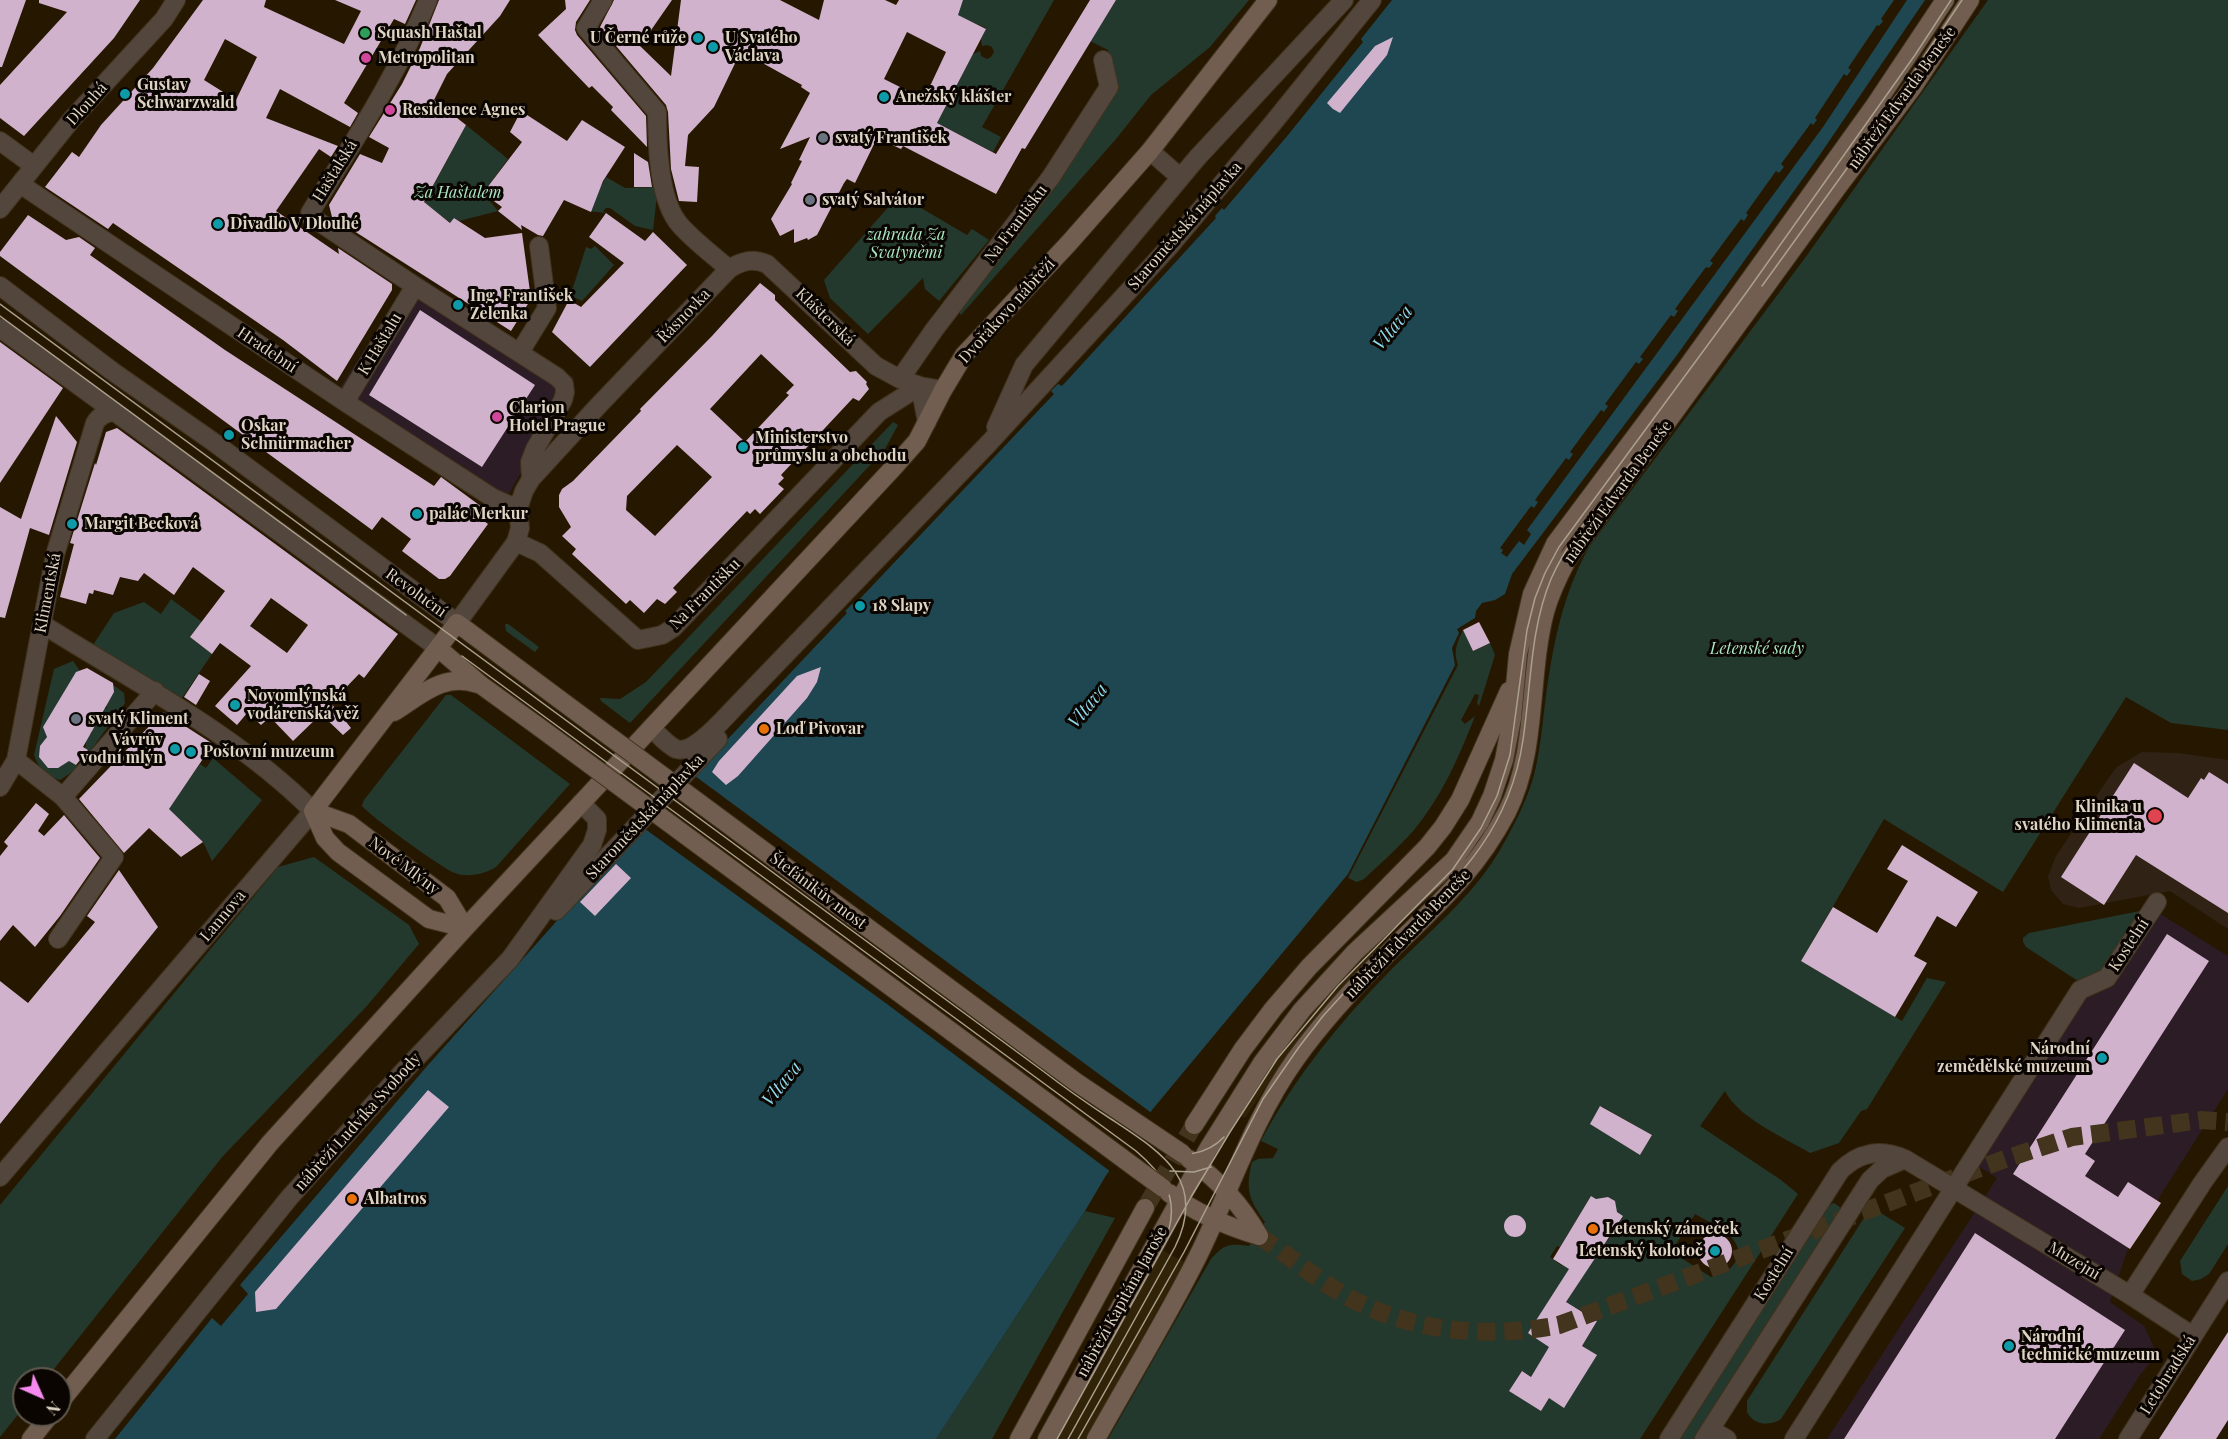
<!DOCTYPE html>
<meta charset="utf-8">
<style>
body{margin:0}
#map{position:relative;width:2228px;height:1439px;overflow:hidden;background:#261800;font-family:"Playfair Display",serif}
canvas{display:block}
.north{position:absolute;left:12px;top:1367px;width:60px;height:60px;box-sizing:border-box;background:#0a0500;border:2px solid #5f584e;border-radius:50%;rotate:135deg;font-size:16px;font-weight:700;line-height:24px;text-align:center;color:#ded4c4}
.north::after{content:'';display:block;margin:auto;width:21px;height:27px;background:#f589ef;clip-path:polygon(50% 0,100% 100%,50% 72%,0 100%)}
</style>
<div id="map">
<canvas width="2228" height="1439"></canvas>
<div class="north">N</div>
</div>
<script>
const ctx = document.querySelector('canvas').getContext('2d');
ctx.lineJoin = 'round';
function fill(path, color) { ctx.fillStyle = color; ctx.fill(path, 'evenodd'); }
function strokePath(path, color, width, dash) { ctx.strokeStyle = color; ctx.lineWidth = width; ctx.lineCap = dash ? 'butt' : 'round'; ctx.setLineDash(dash || []); ctx.stroke(path); }
function drawText(font, color, halo, rows, align = 'center') {
  ctx.font = font + ' "Playfair Display",serif'; ctx.lineWidth = 6; ctx.setLineDash([]); ctx.textBaseline = 'middle'; ctx.strokeStyle = halo; ctx.fillStyle = color; for (const [text, x, y, turn = 0] of rows) {
    ctx.save(); ctx.translate(x, y); ctx.rotate((+turn || 0) * Math.PI / 180); ctx.textAlign = isNaN(turn) ? turn : align; if (halo) ctx.strokeText(text, 0, 0); ctx.fillText(text, 0, 0); ctx.restore();
  }
}
const commercial = new Path2D(`
 M414,273L574,378L501,508L332,400Z
 M2157,912L2228,956V1089L2129,1245L2110,1302L2144,1326L2157,1354L2140,1375L2099,1439H1827L1997,1178L1976,1165L2084,997Z`);
const built = new Path2D(`
 M1381,946L1312,1022L1285,1058L1245,1118L1236,1113L1293,1031L1371,948Z
 M1157,1247L1184,1262L1086,1439H1051Z`);
const medical = new Path2D(`
 M2142,752L2178,753L2228,760V929L2170,891L2079,908L2063,904L2051,890L2048,876L2056,856L2110,776L2117,767Z`);
const green = new Path2D(`
 M958,0H1054L982,127L1001,137L993,152L937,123L973,54L980,51L981,56L987,59L991,57L994,52L992,47L987,45L982,46L981,39L986,28L955,14Z
 M1116,0H1249L1210,47L1151,95L1116,139L961,315L958,311L1037,211L1118,86L1108,50L1090,41Z
 M1988,0H2228V730L2171,723L2126,697L2003,892L1884,819L1801,961L1902,1021L1927,978L1946,982L1867,1109L1861,1111L1839,1143L1810,1153C1785,1138 1737,1117 1725,1091L1700,1126L1781,1180L1798,1194L1640,1439H1108L1211,1259C1224,1244 1229,1243 1249,1246L1265,1222C1249,1200 1245,1189 1252,1162L1258,1159L1273,1158L1278,1149L1261,1141C1294,1079 1338,1024 1387,974C1425,935 1472,898 1500,850C1513,827 1527,801 1534,775C1540,752 1542,727 1545,704C1552,648 1562,596 1589,547L1805,258ZM1601,1106L1652,1135L1640,1155L1591,1123ZM1591,1196L1600,1201L1602,1198L1608,1197L1614,1201L1616,1207L1614,1210L1623,1216L1608,1240L1561,1265L1550,1257L1557,1246L1560,1247ZM1695,1214C1714,1225 1735,1232 1740,1254C1733,1268 1726,1274 1711,1277L1675,1254L1673,1249ZM1517,1216L1524,1220L1525,1228L1521,1235L1513,1237L1506,1233L1504,1225L1508,1217ZM1575,1307L1597,1321L1582,1346L1596,1355L1564,1407L1549,1398L1509,1391L1522,1371L1531,1377Z
 M466,125L508,159L483,193L498,211L459,221L454,218L451,223L424,203Z
 M606,177L625,188L658,187L653,230L635,226L610,208H606L603,211L606,213L588,211Z
 M899,195L967,235L972,229L989,240L939,301L925,289L923,278L868,334L830,298L824,280Z
 M595,246L614,265L582,301L573,297V294L569,300L586,247L591,249Z
 M893,422L898,425L885,449L630,723L601,701L600,698L620,699L646,682Z
 M171,599L202,622L190,637L212,654L182,698L93,645L114,613L144,602L161,614Z
 M505,624H508L539,647L535,652L506,631Z
 M1463,630L1473,651L1490,643L1495,655L1479,706L1477,703L1479,695L1475,694L1461,720L1465,724L1475,716C1459,757 1442,796 1414,830C1399,847 1381,863 1364,879L1357,882L1348,878L1458,665C1453,651 1457,643 1463,630Z
 M73,661L80,671L40,750L44,762L62,766L65,758L78,766L88,750L85,748L86,743L82,741L88,732L91,734L92,732L89,730L95,720L99,721L100,719L97,717L102,708L106,709L107,707L104,705L111,693L114,692L105,679L124,693L125,703L78,768L60,780C46,776 39,769 34,755L54,669Z
 M446,695H451L570,784L496,867C485,874 467,878 455,873C443,869 370,816 362,806L364,800Z
 M213,758L262,800L212,861L203,842L168,809L200,764L206,768Z
 M314,857L409,925L419,944L366,1007L223,1156L46,1379H24V1407L0,1437V1205L278,867Z
 M2145,910L2103,974L2078,981L2026,947L2023,942V938L2029,933Z
 M2228,1186V1244L2209,1274L2201,1279L2192,1281L2182,1274L2180,1261Z
 M1834,1203L1841,1208V1216L1698,1439H1677L1826,1206Z
 M1871,1207L1905,1228L1781,1419C1770,1426 1754,1426 1747,1412V1401Z
 M1085,1211L1115,1218L992,1439H936Z`);
const water = new Path2D(`
 M1392,0H1925L1819,156L1677,355L1512,574L1505,594L1495,600L1482,603L1476,611L1475,618L1457,629L1459,633L1452,648L1455,665L1348,874L1152,1110L1105,1177L1085,1211L936,1439H115L212,1318L221,1326L248,1294L240,1285L428,1065L571,905L847,613L845,611L852,604L854,605L1054,394L1051,391L1058,384L1062,386L1216,218L1215,216L1222,208L1224,210L1288,135L1363,42L1361,39Z`);
const pier = new Path2D(`
 M1894,0H1907L1823,127L1527,530L1531,534L1524,545L1519,541L1507,557L1501,553L1503,550L1500,548L1531,506L1534,508L1538,502L1535,500L1566,458L1569,460L1573,454L1570,452L1601,410L1604,412L1608,406L1605,404L1636,362L1639,364L1643,359L1640,357L1671,315L1674,317L1678,311L1675,309L1706,267L1709,268L1713,263L1710,261L1741,219L1744,221L1748,215L1746,213L1776,171L1779,173L1784,167L1781,164L1811,123L1813,125L1817,120L1815,118L1844,74L1847,76L1851,70L1848,68L1877,25L1879,26L1883,21L1881,19Z
 M691,773L1153,1114L1111,1172L887,1004L641,826Z`);
const building = new Path2D(`
 M0,0H26L2,67H0Z
 M39,0H140L114,38L24,136L0,118V85L67,12L39,3Z
 M203,0H266L264,7L344,44L361,11L335,0H416L405,24L394,19L344,103L358,113L350,127L280,89L266,118L338,146L331,157L319,149L276,211L339,254L338,248L392,284V290L337,381L283,340L113,223L108,229L45,187L72,152L79,157L101,125L153,68ZM225,39L257,57L236,100L204,80Z
 M439,0H510L500,16L447,74L434,100L466,125L424,202L450,223L454,218L485,238L522,233L531,299L511,331L332,217L329,205L360,154L382,163L389,148L369,137L402,84L420,48Z
 M565,0H590L576,22L575,30L577,35L646,116L647,147L611,110L613,107L592,86L589,88L538,35L566,9Z
 M614,0H672L640,46L671,76L681,0H780L819,20L824,0H885L896,5L899,0H963L958,15L986,29L937,123L996,154L1090,0H1116L1025,149L1022,148L996,194L903,146L901,149L877,138L855,183L847,179L844,183L817,235L808,240L807,238L794,243V229L780,236L771,219L792,184L791,183L802,161L799,160L810,137L780,149L810,93L801,87L802,85L741,51L714,107L688,135L685,166L699,167L697,202L679,201L671,169L668,112L666,105L600,27ZM907,32L946,52L924,99L884,79Z
 M1393,37L1387,55L1340,113L1333,109L1327,103L1370,52L1375,46Z
 M521,111L567,141L582,120L625,147L603,181L591,212L564,200L543,236L538,235L521,225L522,230L498,211L502,207L483,193L522,142L510,132Z
 M634,153L648,162L652,187H634Z
 M606,213L645,241L653,232L687,265L590,367L552,332L569,300L581,307L624,263L589,237Z
 M28,215L66,240L79,237L95,248L90,255L225,350L434,486L441,477L486,510L480,518L488,524L450,576L445,579H439L402,551L411,539L382,517L372,530L0,256V252Z
 M760,283L775,295V300L850,372L856,371L867,382L866,384L869,389L859,401L853,398L781,475L784,478L778,484L784,489L760,514L755,509L750,514L747,511L673,588L677,592L665,604L657,599L644,613L630,600L626,604L572,554L576,549L562,536L571,527L559,507V495L562,489L573,481L641,411L640,409L712,336ZM761,354L794,385L786,393L789,395L745,442L710,409ZM677,445L712,477L655,536L626,510L627,496Z
 M420,310L535,385L482,467L369,395Z
 M0,342L63,388L0,483Z
 M56,416L77,442L49,535L30,528L5,618L0,617V507L21,519Z
 M117,428L398,634L364,678L359,674L331,703L351,728L343,735L321,714L293,741L270,717L261,725L248,712L237,725L215,706L251,666L220,643L212,654L190,637L225,591L193,567L174,595L144,573L138,581L120,577L113,595L94,590L93,594L89,593L86,604L60,597L74,544L70,543L95,463L96,465L106,432ZM271,598L308,625L287,653L250,626Z
 M1479,622L1490,643L1473,651L1463,630Z
 M821,667L817,682L807,698L738,776L726,785L712,772L719,761L797,676Z
 M87,668L113,683L114,692L83,747L88,750L76,765L69,761L58,768H48L39,757L40,746L47,737L43,727L76,672Z
 M199,674L210,681L196,705L184,697Z
 M163,712L213,744L169,809L203,842L181,857L149,828L124,853L79,799Z
 M2134,763L2188,798L2201,778L2204,780L2209,772L2228,784V913L2136,855L2104,905L2061,877Z
 M36,803L49,814L38,831L44,836L64,815L100,858L60,916L35,947L13,925L0,941V856L8,846L4,842Z
 M1902,845L1978,892L1956,927L1937,916L1914,956L1927,963L1895,1017L1801,961L1833,907L1877,933L1908,881L1887,869Z
 M616,864L631,878L595,916L580,902Z
 M119,870L158,927L0,1124V981L28,1003L95,922L87,916Z
 M2167,934L2209,961L2085,1154L2095,1161L2085,1176L2118,1197L2128,1182L2161,1203L2130,1249L2013,1174Z
 M428,1090L449,1107L276,1309L256,1312L255,1292Z
 M1600,1106L1652,1135L1640,1155L1590,1124Z
 M1591,1196L1596,1199L1608,1197L1615,1201L1617,1212L1623,1216L1566,1302L1597,1321L1582,1346L1597,1355L1564,1408L1549,1398L1541,1411L1509,1391L1522,1371L1531,1377L1549,1347L1528,1333L1569,1269L1553,1259Z
 M1504 1226a11 11 0 1 1 22 0a11 11 0 1 1-22 0Z
 M1975,1233L2125,1330L2105,1361L2055,1439H1844Z
 M1698 1251a17 17 0 1 1 34 0a17 17 0 1 1-34 0Z
 M2228,1332V1420L2216,1439H2159Z`);
const secondaryTunnel = new Path2D(`
 M1145,1208L1194,1125
 M1259,1236C1288,1255 1316,1279 1346,1296C1410,1332 1487,1339 1559,1325L2005,1159L2072,1137L2202,1120L2228,1122`);
const street = new Path2D(`
 M428,0C397,76 352,144 310,213V216L415,286L557,377L564,384L565,392L563,400L535,449L530,462L531,479
 M603,0L586,28L657,112C657,143 658,200 680,225C694,241 713,255 729,269
 M0,141L34,166
 M1150,151L1180,177
 M20,184L345,402L493,498L518,509
 M0,209L72,119L164,19L176,0
 M0,286L112,371L212,441L457,623L516,542L520,528L518,509L524,491L531,479L598,406L729,269C742,261 752,258 767,264L876,366L900,379L920,386L943,390
 M0,328L438,648
 M520,352L547,308L539,246
 M900,379L934,330L1051,177L1109,87L1103,60
 M920,386L927,422
 M345,402L415,286
 M996,427L1024,365L1197,158L1344,0
 M516,542L540,553L638,640L662,635L673,628L879,412L920,386
 M651,728C658,734 667,745 676,749C694,755 724,718 736,706L989,443L1169,247L1273,123L1372,0
 M16,760L63,797L114,857L58,939
 M0,787L16,760L55,555L95,423C100,415 107,412 115,412
 M63,797L155,691
 M556,911L718,739
 M0,1177L313,811C235,733 134,682 42,624
 M2130,1295L2203,1182L2228,1147
 M1710,1429L1727,1439
 M95,1439L289,1198L400,1075L510,959L592,845L597,830V819L581,803
 M1669,1439L1840,1171C1859,1152 1881,1148 1905,1159L2130,1295L2193,1336
 M1704,1439L1870,1180L1882,1169L1905,1159
 M1794,1439L2080,990L2107,978L2157,902
 M2128,1439L2228,1281`);
const secondary = new Path2D(`
 M438,648L481,685L539,727
 M394,712C421,695 444,672 478,684
 M313,811L457,623L559,699
 M313,811L325,838L338,852L429,919L465,928
 M313,811L349,824L447,898L465,928
 M952,1032L1137,1169
 M1194,1125L1243,1049L1273,1009L1309,967L1427,847L1443,827L1460,800L1509,691
 M1189,1159C1219,1180 1241,1204 1259,1236
 M1169,1193C1197,1214 1226,1226 1259,1236
 M60,1402L270,1143L465,928L894,467L917,441L943,390L964,355L1069,243L1150,151L1268,0
 M31,1439L50,1415
 M1019,1439L1145,1208
 M1047,1439L1208,1149L1262,1063L1302,1010L1355,952L1454,860L1480,822L1492,796L1504,760L1512,718L1518,654L1532,594L1555,544L1685,370L1875,105L1945,0
 M1096,1439C1130,1378 1167,1318 1198,1256C1230,1191 1253,1119 1295,1060C1324,1019 1358,983 1393,948C1439,903 1476,871 1507,812C1538,751 1528,677 1545,612C1550,594 1558,577 1567,560L1837,188L1913,87L1970,0`);
const tram = new Path2D(`
 M1762,286L1879,124L1962,0
 M0,304L1043,1071C1065,1088 1088,1104 1111,1119C1161,1152 1208,1180 1175,1247L1068,1439
 M0,316L406,615
 M462,656L1136,1151C1161,1172 1178,1195 1169,1229
 M1403,932C1463,874 1510,827 1523,740C1531,687 1530,629 1551,579C1570,535 1615,485 1644,446
 M1158,1148C1180,1159 1207,1155 1224,1137
 M1170,1171L1194,1172L1211,1167
 M1057,1439L1191,1197L1230,1132L1277,1059L1338,986L1453,869L1481,828L1497,796L1510,755L1527,630L1535,598L1545,573L1559,547L1746,293L1915,55L1951,0
 M1078,1439L1184,1252L1263,1099L1299,1047L1323,1016L1373,961`);
const secondaryBridge = new Path2D(`
 M559,699L1076,1082L1183,1154
 M539,727L952,1032
 M1137,1169L1163,1188`);
const markers = [
 [365,33,6,"#2e9e5b"],
 [698,38,6,"#0f9aa8"],
 [713,47,6,"#0f9aa8"],
 [366,58,6,"#d1479c"],
 [125,94,6,"#0f9aa8"],
 [884,97,6,"#0f9aa8"],
 [390,110,6,"#d1479c"],
 [823,138,6,"#6b7280"],
 [810,200,6,"#6b7280"],
 [218,224,6,"#0f9aa8"],
 [458,305,6,"#0f9aa8"],
 [497,417,6,"#d1479c"],
 [229,435,6,"#0f9aa8"],
 [743,447,6,"#0f9aa8"],
 [417,514,6,"#0f9aa8"],
 [72,524,6,"#0f9aa8"],
 [860,606,6,"#0f9aa8"],
 [235,705,6,"#0f9aa8"],
 [76,719,6,"#6b7280"],
 [764,729,6,"#e8710a"],
 [175,749,6,"#0f9aa8"],
 [191,752,6,"#0f9aa8"],
 [2155,816,8,"#e0444e"],
 [2102,1058,6,"#0f9aa8"],
 [352,1199,6,"#e8710a"],
 [1593,1229,6,"#e8710a"],
 [1715,1251,6,"#0f9aa8"],
 [2009,1346,6,"#0f9aa8"]
];
const poiNames = [
 ["Squash Haštal",377,33],
 ["U Černé růže",686,38,"right"],
 ["U Svatého",725,38],
 ["Václava",725,56],
 ["Metropolitan",378,58],
 ["Gustav",137,85],
 ["Schwarzwald",137,103],
 ["Anežský klášter",896,97],
 ["Residence Agnes",402,110],
 ["svatý František",835,138],
 ["svatý Salvátor",822,200],
 ["Divadlo V Dlouhé",230,224],
 ["Ing. František",470,296],
 ["Zelenka",470,314],
 ["Clarion",509,408],
 ["Hotel Prague",509,426],
 ["Oskar",241,426],
 ["Schnürmacher",241,444],
 ["Ministerstvo",755,438],
 ["průmyslu a obchodu",755,456],
 ["palác Merkur",429,514],
 ["Margit Becková",84,524],
 ["18 Slapy",872,606],
 ["Novomlýnská",247,696],
 ["vodárenská věž",247,714],
 ["svatý Kliment",88,719],
 ["Loď Pivovar",776,729],
 ["Vávrův",163,740,"right"],
 ["vodní mlýn",163,758,"right"],
 ["Poštovní muzeum",203,752],
 ["Klinika u",2142,807,"right"],
 ["svatého Klimenta",2142,825,"right"],
 ["Národní",2090,1049,"right"],
 ["zemědělské muzeum",2090,1067,"right"],
 ["Albatros",364,1199],
 ["Letenský zámeček",1605,1229],
 ["Letenský kolotoč",1703,1251,"right"],
 ["Národní",2021,1337],
 ["technické muzeum",2021,1355]
];
const streetNames = [
 ["nábřeží Edvarda Beneše",1902,98,-54],
 ["Dlouhá",87,104,-48],
 ["Haštalská",335,171,-58],
 ["Na Františku",1016,224,-53],
 ["Staroměstská náplavka",1185,226,-49],
 ["Dvořákovo nábřeží",1007,311,-48],
 ["Řásnovka",684,316,-46],
 ["Klášterská",825,317,44],
 ["K Haštalu",380,344,-59],
 ["Hradební",267,350,34],
 ["nábřeží Edvarda Beneše",1618,492,-54],
 ["Klimentská",48,593,-79],
 ["Revoluční",416,593,36],
 ["Na Františku",705,594,-45],
 ["Staroměstská náplavka",645,817,-47],
 ["Nové Mlýny",404,866,37],
 ["Štefánikův most",818,891,37],
 ["Lannova",223,916,-50],
 ["nábřeží Edvarda Beneše",1408,934,-46],
 ["Kostelní",2129,945,-57],
 ["nábřeží Ludvíka Svobody",358,1122,-48],
 ["Muzejní",2074,1261,31],
 ["Kostelní",1774,1274,-58],
 ["nábřeží Kapitána Jaroše",1122,1302,-61],
 ["Letohradská",2168,1375,-58]
];
const parkNames = [
 ["Za Haštalem",458,193],
 ["zahrada Za",906,235],
 ["Svatyněmi",906,253],
 ["Letenské sady",1757,649]
];
const waterNames = [
 ["Vltava",1393,328,-51],
 ["Vltava",1088,706,-51],
 ["Vltava",782,1084,-51]
];
fill(commercial, '#2c1c25');
fill(built, '#312308');
fill(medical, '#302316');
fill(green, '#24392d');
fill(water, '#1e4751');
fill(pier, '#261800');
fill(building, '#d0b2cc');
strokePath(secondaryTunnel, '#42341d', 18, [18, 9]);
strokePath(street, '#40321b', 20);
strokePath(secondary, '#40321b', 20);
strokePath(street, '#52463d', 18);
strokePath(secondary, '#725e50', 18);
strokePath(tram, '#aba08d', 1.5);
strokePath(secondaryBridge, '#40321b', 20, []);
strokePath(secondaryBridge, '#725e50', 18);
for (const [x, y, r, color] of markers) { const dot = new Path2D(); dot.arc(x, y, r, 0, 2 * Math.PI); ctx.fillStyle = color; ctx.fill(dot); strokePath(dot, '#0a0500', 2); }
drawText('bold 16px', '#ded4c4', '#0a0500', poiNames, 'left');
drawText('16px', '#ded4c4', '#0a0500', streetNames);
drawText('italic 16px', '#abe9c6', '#0a0500', parkNames);
drawText('italic 18px', '#8ed9ec', '#0a0500', waterNames);
</script>
